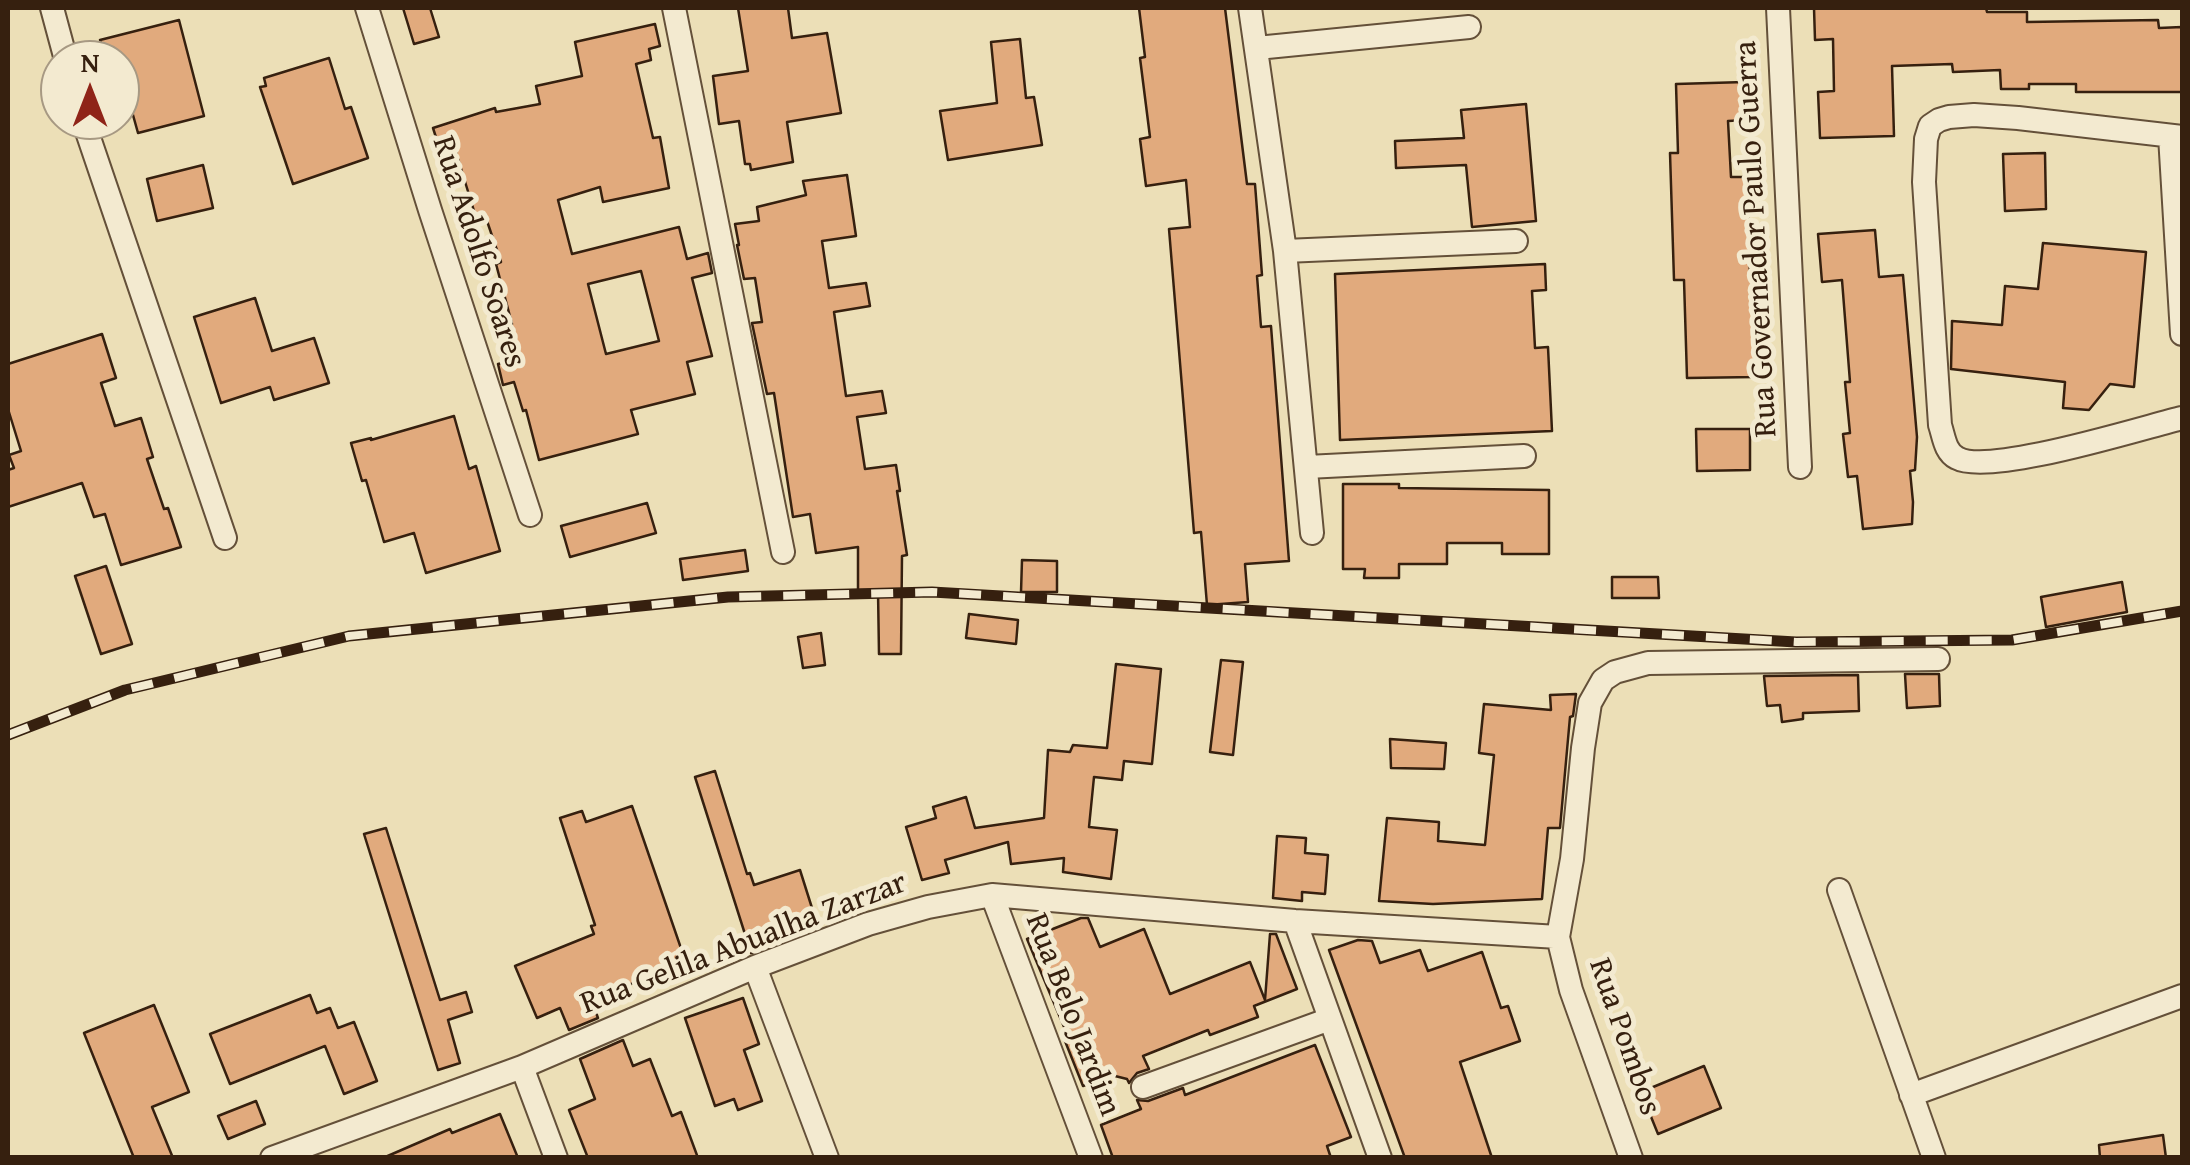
<!DOCTYPE html>
<style>
body{margin:0}
#map{position:relative;width:2190px;height:1165px;overflow:hidden;background:#ecdfb7;font-family:"Gentium Book Plus",serif}
canvas{display:block}
.frame{position:absolute;inset:0;border:10px solid #36200f;pointer-events:none}
.north{position:absolute;left:40px;top:40px;width:100px;height:100px;box-sizing:border-box;background:#f3ead0;border:2px solid #a79983;border-radius:50%;rotate:0deg;font-size:28px;font-weight:700;line-height:40px;text-align:center;color:#36200f}
.north::after{content:'';display:block;margin:auto;width:35px;height:45px;background:#8f2418;clip-path:polygon(50% 0,100% 100%,50% 72%,0 100%)}
</style>
<div id="map">
<canvas width="2190" height="1165"></canvas>
<div class="frame"></div>
<div class="north">N</div>
</div>
<script>
const ctx = document.querySelector('canvas').getContext('2d');
ctx.lineJoin = 'round';
function fill(path, color) { ctx.fillStyle = color; ctx.fill(path, 'evenodd'); }
function strokePath(path, color, width, dash) { ctx.strokeStyle = color; ctx.lineWidth = width; ctx.lineCap = dash ? 'butt' : 'round'; ctx.setLineDash(dash || []); ctx.stroke(path); }
function drawText(font, color, halo, rows, align = 'center') {
  ctx.font = font + ' "Gentium Book Plus",serif'; ctx.lineWidth = 10; ctx.setLineDash([]); ctx.textBaseline = 'middle'; ctx.strokeStyle = halo; ctx.fillStyle = color; for (const [text, x, y, turn = 0] of rows) {
    ctx.save(); ctx.translate(x, y); ctx.rotate((+turn || 0) * Math.PI / 180); ctx.textAlign = isNaN(turn) ? turn : align; if (halo) ctx.strokeText(text, 0, 0); ctx.fillText(text, 0, 0); ctx.restore();
  }
}
const building = new Path2D(`
 M403,8H430L439,37L414,44Z
 M738,8H788L792,38L827,33L841,113L787,122L793,162L751,170L750,164H745L739,121L719,124L713,76L748,71Z
 M1139,8H1225L1247,184H1255L1262,275L1257,276L1261,327L1271,326L1289,561L1245,564L1248,602L1207,605L1201,532L1194,533L1169,229L1190,227L1186,180L1146,186L1140,139L1150,137L1140,58L1145,57Z
 M1814,8H1986L1987,12H2027V22L2158,20L2159,28L2182,27V92H2076V84H2029V89H2001L2000,70L1953,72L1952,64L1892,66L1894,136L1820,138L1818,92L1834,91L1833,39L1815,40Z
 M179,20L204,116L138,133L123,79L120,80V60H106L100,40Z
 M655,24L660,46L649,49L651,60L636,64L653,138L660,137L669,188L603,202L600,187L558,200L572,254L679,227L687,259L708,253L712,273L692,278L712,356L687,362L695,394L631,410L638,434L539,460L526,410L523,411L514,382L503,385L498,364L512,361L503,326L512,324L496,264L501,262L487,221L478,224L455,149L441,153L433,128L495,108L496,112L540,104L536,86L582,76L575,42ZM641,271L659,341L606,354L588,284Z
 M1020,39L1026,98L1034,97L1042,145L948,160L940,111L997,103L991,42Z
 M329,58L345,109L351,107L368,158L293,184L260,87L266,86L264,78Z
 M1745,82L1746,120L1728,121L1731,177H1747L1750,278H1760L1761,335H1754L1755,377L1687,378L1684,280H1674L1670,153H1678L1676,84Z
 M1526,104L1536,221L1472,227L1466,165L1396,168L1395,141L1464,138L1461,110Z
 M2045,153L2046,209L2005,211L2003,154Z
 M203,165L213,208L157,221L147,179Z
 M847,175L856,236L822,241L829,288L866,283L870,306L834,312L846,396L882,391L886,413L857,417L865,469L896,465L900,491H897L907,555L902,556L901,654H879L878,591H858V547L816,553L810,514L793,517L774,393L767,394L752,323L762,322L755,278L744,279L737,245H739L735,224L759,221L757,207L806,195L803,181Z
 M1875,230L1879,277L1903,275L1917,437L1915,470L1910,471L1913,502L1912,524L1863,529L1857,476L1848,477L1843,434L1850,433L1845,382H1850L1842,280L1822,282L1818,234Z
 M2043,243L2146,252L2134,387L2110,384L2089,410L2063,408L2065,382L1951,369L1952,321L2002,325L2005,286L2038,289Z
 M1545,264L1546,290L1532,291L1535,348L1548,347L1552,431L1340,440L1335,274Z
 M255,298L272,351L314,338L329,383L274,400L270,387L221,403L194,317Z
 M102,334L116,378L101,383L115,426L141,418L153,457L147,459L164,509L168,508L181,547L121,565L105,514L94,517L82,483L8,507V470L14,468L9,455L21,451L8,409V364Z
 M454,416L469,469L476,466L500,551L426,573L414,533L384,542L366,480L362,481L351,443L371,438V440Z
 M1696,429H1750V470L1697,471Z
 M1343,484H1399V488L1549,490V554H1502V543H1447V564H1399V578H1364L1365,569H1343Z
 M647,503L656,533L570,557L561,526Z
 M745,550L748,571L683,580L680,559Z
 M1022,560L1057,561V592H1021Z
 M106,566L132,644L101,654L75,576Z
 M1612,577H1658L1659,598H1612Z
 M2122,582L2127,612L2046,627L2041,597Z
 M969,614L1018,620L1016,644L966,638Z
 M821,633L825,665L803,668L798,637Z
 M1221,660L1243,662L1233,755L1210,752Z
 M1116,664L1161,669L1152,764L1124,761L1122,780L1094,777L1089,827L1117,830L1111,879L1063,872L1064,858L1011,864L1008,842L945,860L949,873L922,880L906,827L936,818L933,807L966,797L975,828L1044,818L1048,750L1070,752L1073,745L1107,748Z
 M1905,674H1939L1940,706L1907,708Z
 M1858,675L1859,711L1803,713V719L1782,722L1780,705L1767,706L1764,676Z
 M1576,694L1573,716L1570,717L1560,828H1548L1542,899L1433,904L1379,901L1387,818L1439,822L1438,841L1485,845L1494,755L1479,753L1484,704L1551,710L1550,695Z
 M1390,739L1446,743L1444,769L1391,768Z
 M715,771L747,874L750,873L754,885L800,870L818,927L751,953L695,777Z
 M632,806L684,957L679,959L682,965L591,999L598,1018L569,1030L560,1008L537,1018L515,966L594,934L591,926L595,925L560,818L582,811L586,822Z
 M386,828L440,1000L466,992L472,1012L448,1020L460,1063L438,1070L364,834Z
 M1277,836L1306,838L1305,853L1328,855L1325,894L1302,892V901L1273,898Z
 M1081,918H1088L1100,947L1144,929L1170,994L1250,962L1265,1000L1270,934H1276L1297,989L1254,1006L1258,1017L1210,1035L1208,1030L1143,1056L1149,1069L1137,1073L1129,1083L1127,1079L1111,1075L1083,1086L1063,1036L1067,1034L1027,939Z
 M1358,940L1372,941L1380,963L1420,950L1428,971L1482,952L1501,1008L1508,1006L1520,1041L1460,1062L1492,1158H1405L1329,950Z
 M310,995L317,1013L330,1008L338,1028L354,1022L377,1081L344,1094L325,1046L230,1084L210,1034Z
 M743,998L759,1044L744,1050L762,1101L738,1110L734,1099L715,1106L685,1018Z
 M154,1005L189,1092L152,1107L173,1158H134L84,1033Z
 M623,1040L633,1066L650,1059L672,1116L681,1112L698,1158H588L569,1110L595,1099L580,1059Z
 M1315,1045L1351,1137L1327,1146L1331,1158H1113L1101,1125L1141,1109L1137,1100L1148,1101L1183,1088L1185,1095Z
 M1704,1066L1721,1108L1658,1134L1641,1092Z
 M256,1101L265,1124L228,1139L218,1116Z
 M500,1114L518,1158H383L450,1129L452,1133Z
 M2163,1135L2166,1158H2100L2099,1145Z`);
const minor = new Path2D(`
 M52,8L66,60
 M367,8L430,210L530,515
 M674,8L783,552
 M1250,8L1285,251L1312,533
 M1778,8L1800,467
 M1257,48L1469,27
 M83,120L225,538
 M2170,136L2182,334
 M2182,137L2018,118L1974,115L1949,117L1939,120L1930,126L1926,139L1924,182L1940,425C1944,437 1945,452 1957,458C1989,476 2141,428 2182,418
 M1285,251L1516,241
 M1307,467L1524,456
 M1839,890L1934,1158
 M992,895L1091,1158
 M1295,921L1380,1158
 M755,967L827,1158
 M522,1067L556,1158
 M1143,1087L1330,1019
 M1911,1095L2182,996
 M272,1158L522,1067L755,967L868,924L928,907L992,895L1295,921L1558,937
 M1631,1158L1571,990L1558,937L1572,859L1583,748L1590,703L1603,680L1615,672L1648,663L1938,659`);
const rail = new Path2D(`
 M8,735L125,690L349,636L728,597L932,592L1796,642L2012,640L2182,611`);
const streetNames = [
 ["Rua Governador Paulo Guerra",1757,239,-93],
 ["Rua Adolfo Soares",478,252,72],
 ["Rua Gelila Abualha Zarzar",744,944,-21],
 ["Rua Belo Jardim",1072,1015,69],
 ["Rua Pombos",1624,1037,71]
];
fill(building, '#e1aa7d');
strokePath(building, '#36200f', 2.5);
strokePath(minor, '#645039', 26);
strokePath(minor, '#f3ead0', 22);
strokePath(rail, '#36200f', 11);
strokePath(rail, '#f3ead0', 8, [22]);
drawText('32px', '#36200f', '#f3ead0', streetNames);
</script>
